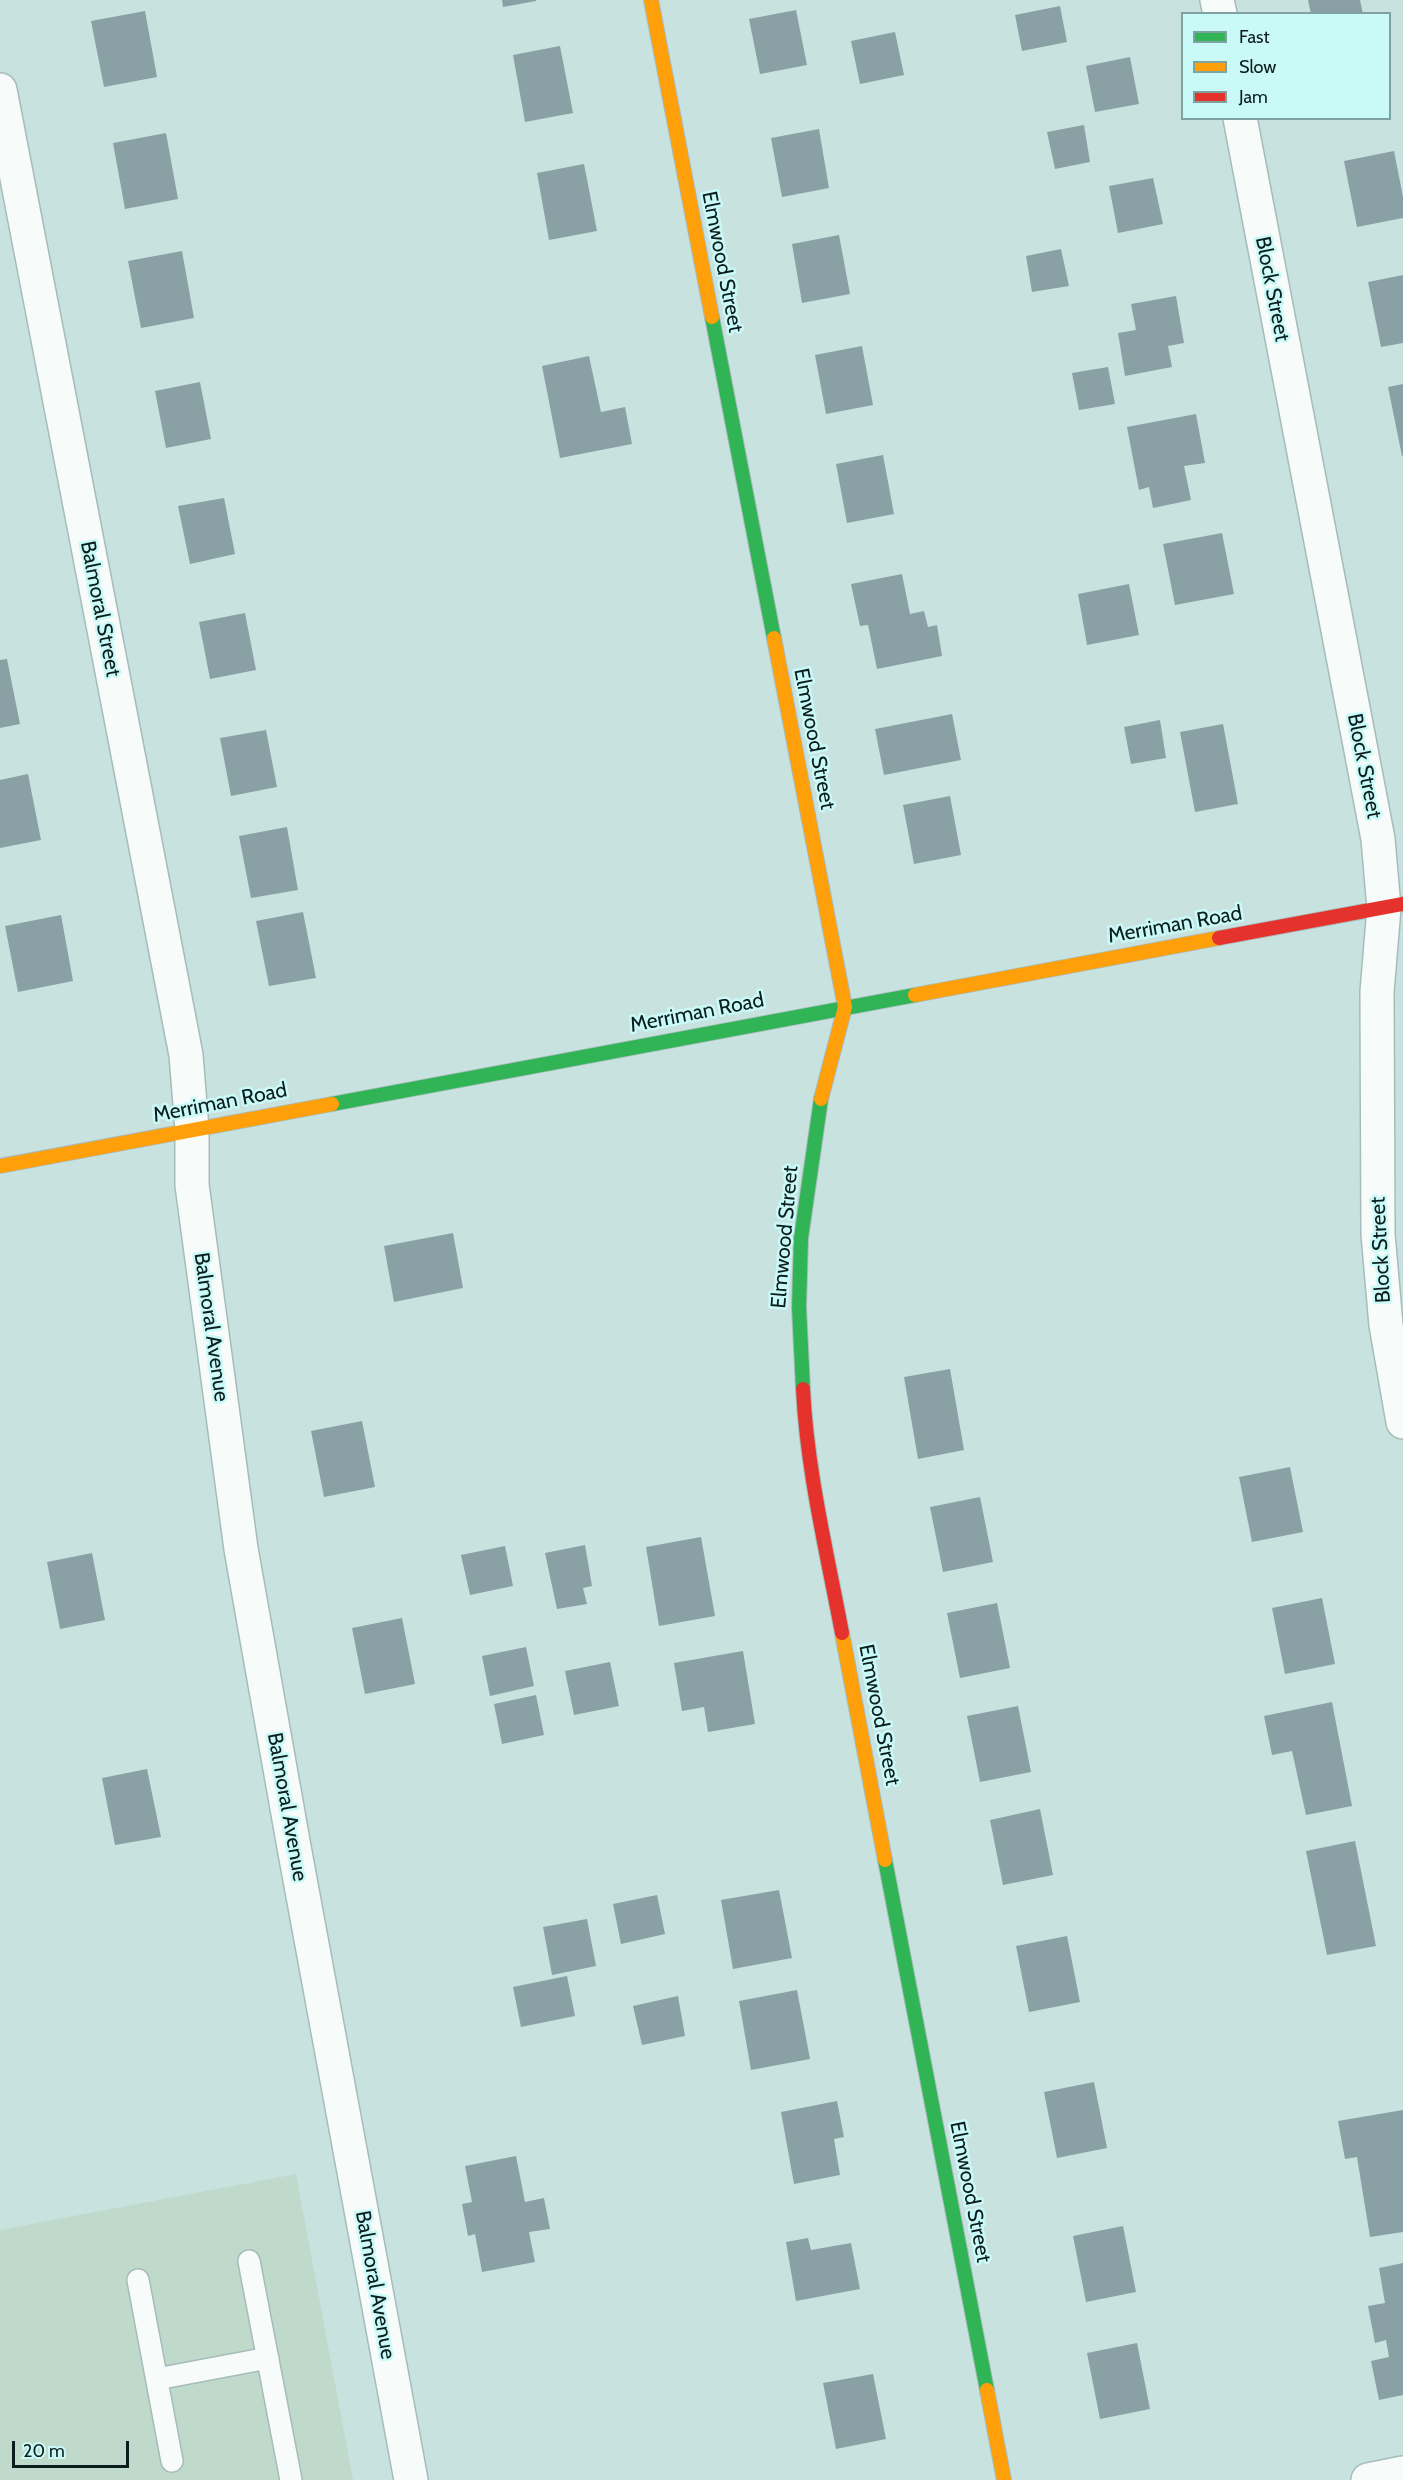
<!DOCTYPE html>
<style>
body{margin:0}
#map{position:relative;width:1403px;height:2480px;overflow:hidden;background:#c8e2e0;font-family:Cabin,sans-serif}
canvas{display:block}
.legend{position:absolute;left:1181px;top:12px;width:210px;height:108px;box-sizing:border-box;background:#cafaf8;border:2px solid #7ea2a0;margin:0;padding:8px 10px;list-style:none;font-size:18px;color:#0b1d1d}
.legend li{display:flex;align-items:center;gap:12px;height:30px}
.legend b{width:30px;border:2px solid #7ea2a0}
.scale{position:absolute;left:12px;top:2441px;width:117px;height:27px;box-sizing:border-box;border:3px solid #0b1d1d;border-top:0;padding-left:8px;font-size:18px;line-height:21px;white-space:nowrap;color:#0b1d1d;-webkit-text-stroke:4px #cafaf8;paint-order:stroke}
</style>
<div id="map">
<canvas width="1403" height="2480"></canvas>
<ul class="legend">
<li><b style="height:8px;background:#30b455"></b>Fast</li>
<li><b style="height:8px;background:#ff9f0a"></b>Slow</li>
<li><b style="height:8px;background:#e5322d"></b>Jam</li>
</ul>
<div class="scale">20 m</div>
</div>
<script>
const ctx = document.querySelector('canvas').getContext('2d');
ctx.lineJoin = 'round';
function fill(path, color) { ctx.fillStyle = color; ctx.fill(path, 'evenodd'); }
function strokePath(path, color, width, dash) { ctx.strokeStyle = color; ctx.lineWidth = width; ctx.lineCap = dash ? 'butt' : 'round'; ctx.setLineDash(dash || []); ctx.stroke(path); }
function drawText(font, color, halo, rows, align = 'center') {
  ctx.font = font + ' Cabin,sans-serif'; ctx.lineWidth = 5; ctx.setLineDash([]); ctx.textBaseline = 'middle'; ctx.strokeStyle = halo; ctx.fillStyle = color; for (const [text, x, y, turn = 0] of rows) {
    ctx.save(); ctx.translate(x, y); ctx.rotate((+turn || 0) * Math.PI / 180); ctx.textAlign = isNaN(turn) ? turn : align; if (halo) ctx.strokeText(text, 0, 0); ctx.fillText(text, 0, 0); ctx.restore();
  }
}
const green = new Path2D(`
 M296,2174L353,2480H0V2230Z`);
const building = new Path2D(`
 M502,0H536V1L503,7Z
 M1308,0H1360L1363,14H1311Z
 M1060,6L1067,42L1022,51L1015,15Z
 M796,10L807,65L760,74L749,19Z
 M145,11L157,77L104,87L91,21Z
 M895,32L904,75L860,84L851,41Z
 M560,46L573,113L525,122L513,55Z
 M1130,57L1139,104L1095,112L1086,66Z
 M1084,125L1090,162L1055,169L1047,132Z
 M819,129L829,188L782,197L771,138Z
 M166,133L178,199L125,209L113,143Z
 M1394,151L1403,197V218L1357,227L1344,161Z
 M584,164L597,231L549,240L537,173Z
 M1153,178L1163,224L1118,233L1109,186Z
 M839,235L850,294L802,303L792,244Z
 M1061,249L1069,286L1032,292L1026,256Z
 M182,251L194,318L141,328L128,261Z
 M1403,275V343L1381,347L1368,282Z
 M1176,296L1184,343L1168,346L1172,367L1125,376L1118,333L1136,330L1131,304Z
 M862,346L873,405L826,414L815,355Z
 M589,356L601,412L625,407L632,444L560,458L542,366Z
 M1108,367L1115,404L1079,410L1072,373Z
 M200,382L211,439L166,448L155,391Z
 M1403,384V456H1402L1388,387Z
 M1196,414L1205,463L1184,466L1191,500L1153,508L1149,487L1139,490L1127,427Z
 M883,455L894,514L847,523L836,464Z
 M224,498L235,554L190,564L178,506Z
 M1222,533L1234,594L1175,605L1163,544Z
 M902,574L910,614L924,611L928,627L937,625L942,656L877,669L868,625L860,626L851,584Z
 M1129,584L1139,635L1087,645L1078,594Z
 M245,613L256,670L210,679L199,622Z
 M7,659L20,724L0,728V660Z
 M952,714L961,760L884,775L875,729Z
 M1160,720L1166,758L1131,764L1124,727Z
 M1223,724L1238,804L1195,812L1180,732Z
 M266,730L277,787L231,796L220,738Z
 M28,774L41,840L0,848V780Z
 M950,796L961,855L914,864L903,805Z
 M287,827L298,890L251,898L239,836Z
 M303,912L316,978L269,986L256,921Z
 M61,915L73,981L18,992L5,926Z
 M453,1233L463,1288L394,1302L384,1246Z
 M950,1369L964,1450L918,1459L904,1377Z
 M362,1421L375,1487L324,1497L311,1431Z
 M1290,1467L1303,1532L1252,1542L1239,1477Z
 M980,1497L993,1562L943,1572L930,1507Z
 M701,1537L715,1616L659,1626L646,1547Z
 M585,1545L592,1586L583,1588L587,1604L557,1609L545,1553Z
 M505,1546L513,1586L470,1595L461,1555Z
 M92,1553L105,1620L60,1629L47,1562Z
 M1322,1598L1335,1664L1285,1674L1272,1608Z
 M997,1603L1010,1668L960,1678L947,1613Z
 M402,1618L415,1684L365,1694L352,1628Z
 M526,1647L534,1686L490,1696L482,1656Z
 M743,1651L755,1724L708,1732L704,1707L682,1711L674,1663Z
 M610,1662L619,1706L574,1715L565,1671Z
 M536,1695L544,1735L502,1744L494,1704Z
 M1332,1702L1352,1806L1306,1815L1292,1751L1272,1755L1264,1716Z
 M1018,1706L1031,1772L980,1782L967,1716Z
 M147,1769L161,1837L115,1845L102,1778Z
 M1040,1809L1053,1875L1003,1885L990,1820Z
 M1355,1841L1376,1946L1327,1955L1306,1851Z
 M779,1890L792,1958L733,1969L721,1900Z
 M657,1895L665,1934L621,1944L613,1904Z
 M587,1919L596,1966L552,1975L543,1927Z
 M1067,1936L1080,2002L1029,2012L1016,1946Z
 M567,1976L575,2016L521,2027L513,1987Z
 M797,1990L810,2059L751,2070L739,2001Z
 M678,1996L685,2036L642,2045L633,2006Z
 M1094,2082L1107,2148L1057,2158L1044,2092Z
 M837,2101L844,2137L834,2139L840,2175L794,2184L781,2112Z
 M1403,2110V2232L1370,2237L1357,2157L1345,2159L1338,2121Z
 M516,2156L525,2202L544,2198L550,2229L529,2232L535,2262L482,2272L475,2234L468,2236L462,2204L472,2202L465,2166Z
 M1123,2226L1136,2292L1086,2302L1073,2236Z
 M808,2238L811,2250L851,2243L860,2289L796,2301L786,2242Z
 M1403,2263V2395L1379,2400L1371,2361L1389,2357L1386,2340L1375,2343L1368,2306L1385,2303L1379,2268Z
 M1137,2343L1150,2409L1100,2419L1087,2353Z
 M873,2374L886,2439L836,2449L823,2383Z`);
const lane = new Path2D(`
 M249,2261L291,2480
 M138,2280L172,2461
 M157,2379L268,2358`);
const street = new Path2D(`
 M1217,0L1220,14
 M0,90L186,1055L192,1129V1185L241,1549L294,1847L411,2480
 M1240,118L1378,839L1384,908L1377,992L1378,1234L1386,1325L1403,1422
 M1368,2480L1403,2473`);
const fast = new Path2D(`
 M712,317L774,638
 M332,1104L915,995
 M803,1389L799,1307L801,1238L821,1099
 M885,1860L987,2390`);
const slow = new Path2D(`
 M651,0L712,317
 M774,638L845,1007L821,1099
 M915,995L1219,938
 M0,1166L332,1104
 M842,1633L885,1860
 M987,2390L1004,2480`);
const jam = new Path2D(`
 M1219,938L1403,904
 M803,1389C807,1471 827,1553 842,1633`);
const streetNames = [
 ["Elmwood Street",722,262,79],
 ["Block Street",1272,289,79],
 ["Balmoral Street",100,609,79],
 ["Elmwood Street",814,739,79],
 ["Block Street",1364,766,79],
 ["Merriman Road",1175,925,-10],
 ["Merriman Road",697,1013,-11],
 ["Merriman Road",220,1103,-11],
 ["Elmwood Street",785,1237,-85],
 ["Block Street",1381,1250,-93],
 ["Balmoral Avenue",211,1327,82],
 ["Elmwood Street",879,1715,79],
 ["Balmoral Avenue",287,1807,80],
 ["Elmwood Street",970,2192,79],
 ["Balmoral Avenue",375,2285,80]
];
fill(green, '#bfd9cb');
fill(building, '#89a1a4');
strokePath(lane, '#a7bcba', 24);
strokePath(street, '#a7bcba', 36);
strokePath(fast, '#a7bcba', 16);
strokePath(slow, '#a7bcba', 16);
strokePath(jam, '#a7bcba', 16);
strokePath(lane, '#f7fbfa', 21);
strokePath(street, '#f7fbfa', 33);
strokePath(fast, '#30b455', 14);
strokePath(slow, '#ff9f0a', 14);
strokePath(jam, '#e5322d', 14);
drawText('21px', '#0b1d1d', '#cafaf8', streetNames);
</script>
